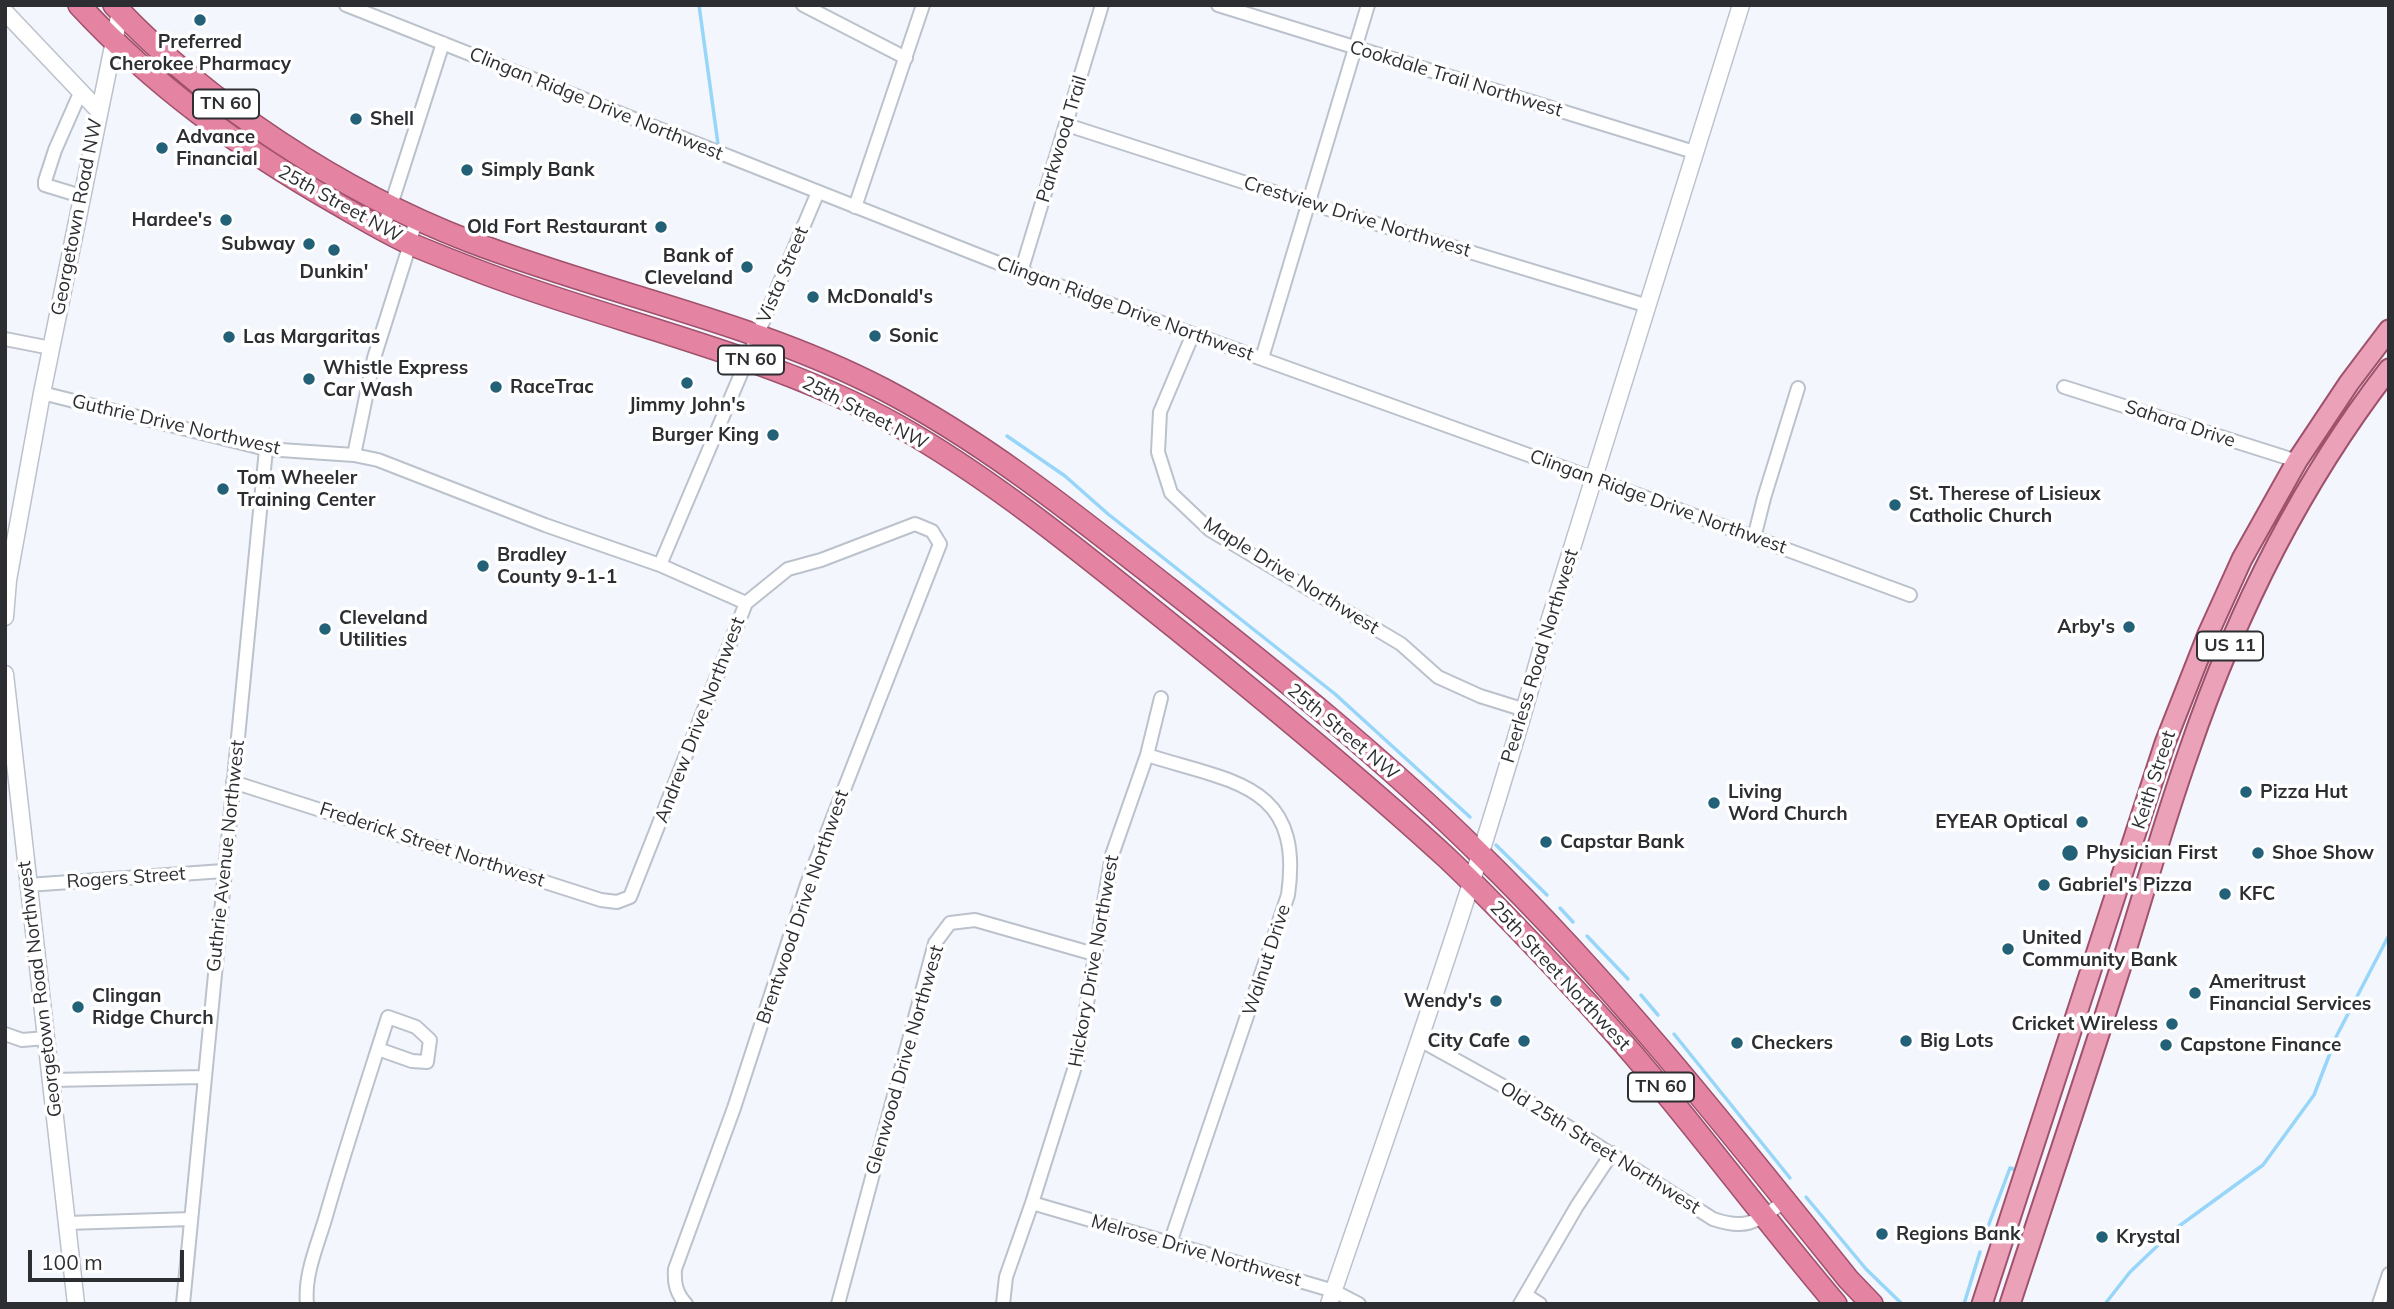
<!DOCTYPE html>
<style>
body{margin:0}
#map{position:relative;width:2394px;height:1309px;overflow:hidden;background:#f3f7fd;font-family:Mulish,sans-serif}
canvas{display:block}
.frame{position:absolute;inset:0;border:7px solid #2c2e32;pointer-events:none}
.scale{position:absolute;left:28px;top:1250px;width:156px;height:32px;box-sizing:border-box;border:4px solid #2c2e32;border-top:0;padding-left:9px;font-size:21px;line-height:24px;white-space:nowrap;color:#2c2e32;-webkit-text-stroke:5px #fff;paint-order:stroke}
</style>
<div id="map">
<canvas width="2394" height="1309"></canvas>
<div class="frame"></div>
<div class="scale">100 m</div>
</div>
<script>
const ctx = document.querySelector('canvas').getContext('2d');
ctx.lineJoin = 'round';
function strokePath(path, color, width, dash) { ctx.strokeStyle = color; ctx.lineWidth = width; ctx.lineCap = dash ? 'butt' : 'round'; ctx.setLineDash(dash || []); ctx.stroke(path); }
function drawText(font, color, halo, rows, align = 'center') {
  ctx.font = font + ' Mulish,sans-serif'; ctx.lineWidth = 7; ctx.setLineDash([]); ctx.textBaseline = 'middle'; ctx.strokeStyle = halo; ctx.fillStyle = color; for (const [text, x, y, turn = 0] of rows) {
    ctx.save(); ctx.translate(x, y); ctx.rotate((+turn || 0) * Math.PI / 180); ctx.textAlign = isNaN(turn) ? turn : align; if (halo) ctx.strokeText(text, 0, 0); ctx.fillText(text, 0, 0); ctx.restore();
  }
}
const stream = new Path2D(`
 M699,5L718,144
 M1007,436L1065,476L1108,514L1335,694L1470,817
 M1496,845L1547,895
 M1560,908L1573,922
 M1587,936L1628,979
 M1641,995L1658,1015
 M1674,1034L1790,1178
 M1806,1197L1866,1269L1902,1304
 M1986,1232L2010,1168L2016,1170
 M1964,1304L1980,1252
 M2105,1304L2130,1272L2175,1229L2263,1165L2314,1095L2337,1035L2389,935`);
const minor = new Path2D(`
 M346,5L1021,272L1595,479L1910,595
 M803,5L906,58
 M1218,5L1694,152
 M81,91L55,150L45,181V185L81,196
 M1067,125L1308,203L1648,306
 M855,207L923,5
 M383,230L443,43
 M1021,272L1102,5
 M1193,334L1160,412L1158,452L1171,493L1210,530L1401,644L1438,677L1480,696L1525,710
 M5,339L51,348
 M1262,358L1368,5
 M2064,387L2297,461
 M42,393L266,449L354,455L378,460L545,525L660,565L746,603
 M354,455L374,358L410,244L416,217
 M1754,538L1764,498L1798,388
 M660,565L818,192
 M1147,755C1231,782 1304,783 1288,895L1170,1243
 M233,782L601,900L617,902L630,897L746,603L788,569L821,560L915,524L932,531L940,544L807,884L734,1108L675,1269C674,1283 676,1293 686,1304
 M28,885L223,871
 M5,1034L22,1040L46,1038
 M1418,1039L1512,1091L1713,1219C1748,1231 1757,1221 1785,1201
 M51,1080L204,1077
 M1032,1203L1334,1291L1359,1304
 M67,1223L191,1219
 M1526,1295L1540,1304
 M183,1304L266,449
 M307,1304C304,1274 318,1244 326,1216C345,1149 367,1083 388,1017L416,1027L430,1040L427,1062L412,1061L378,1049
 M838,1304L935,943L950,923L975,920L1094,954
 M1003,1304L1006,1277L1032,1203L1078,1057L1112,855L1147,755L1161,698
 M1520,1304L1577,1206L1612,1153
 M2379,1304L2389,1274`);
const tertiary = new Path2D(`
 M5,12L98,110
 M5,617L8,580L42,393L120,12
 M5,674L76,1304
 M1329,1304C1406,1079 1486,854 1548,625L1741,5`);
const primary = new Path2D(`
 M1982,1304L2165,743L2208,634L2242,559L2297,461L2349,383L2389,330
 M2010,1304C2049,1185 2089,1067 2127,947C2147,882 2166,816 2189,751C2235,616 2301,483 2389,369`);
const trunk = new Path2D(`
 M79,5C154,86 240,148 334,202C360,217 386,233 413,245C447,259 482,273 517,285C651,332 791,362 914,435C1010,492 1095,564 1183,634C1272,706 1362,780 1447,858C1501,909 1552,964 1602,1019C1684,1110 1756,1210 1836,1304
 M114,5C207,104 342,192 469,241C606,294 752,321 883,389C988,444 1079,518 1171,590C1278,674 1385,760 1481,855C1615,986 1731,1133 1848,1279L1872,1304`);
const markers = [
 [200,20,7,"#236178"],
 [356,119,7,"#236178"],
 [162,148,7,"#236178"],
 [467,170,7,"#236178"],
 [226,220,7,"#236178"],
 [661,227,7,"#236178"],
 [309,244,7,"#236178"],
 [334,250,7,"#236178"],
 [747,267,7,"#236178"],
 [813,297,7,"#236178"],
 [875,336,7,"#236178"],
 [229,337,7,"#236178"],
 [309,379,7,"#236178"],
 [687,383,7,"#236178"],
 [496,387,7,"#236178"],
 [773,435,7,"#236178"],
 [223,489,7,"#236178"],
 [1895,505,7,"#236178"],
 [483,566,7,"#236178"],
 [2129,627,7,"#236178"],
 [325,629,7,"#236178"],
 [2246,792,7,"#236178"],
 [1714,803,7,"#236178"],
 [2082,822,7,"#236178"],
 [1546,842,7,"#236178"],
 [2070,853,9,"#236178"],
 [2258,853,7,"#236178"],
 [2044,885,7,"#236178"],
 [2225,894,7,"#236178"],
 [2008,949,7,"#236178"],
 [2195,993,7,"#236178"],
 [1496,1001,7,"#236178"],
 [78,1007,7,"#236178"],
 [2172,1024,7,"#236178"],
 [1524,1041,7,"#236178"],
 [1906,1041,7,"#236178"],
 [1737,1043,7,"#236178"],
 [2166,1045,7,"#236178"],
 [1882,1234,7,"#236178"],
 [2102,1237,7,"#236178"]
];
const shields = [
 [226,104,66],
 [751,360,66],
 [2230,646,66],
 [1661,1087,66]
];
const shieldNames = [
 ["TN 60",226,104],
 ["TN 60",751,360],
 ["US 11",2230,646],
 ["TN 60",1661,1087]
];
const poiNames = [
 ["Preferred",200,42,"center"],
 ["Cherokee Pharmacy",200,64,"center"],
 ["Shell",370,119],
 ["Advance",176,137],
 ["Financial",176,159],
 ["Simply Bank",481,170],
 ["Hardee's",212,220,"right"],
 ["Old Fort Restaurant",647,227,"right"],
 ["Subway",295,244,"right"],
 ["Bank of",733,256,"right"],
 ["Cleveland",733,278,"right"],
 ["Dunkin'",334,272,"center"],
 ["McDonald's",827,297],
 ["Sonic",889,336],
 ["Las Margaritas",243,337],
 ["Whistle Express",323,368],
 ["Car Wash",323,390],
 ["RaceTrac",510,387],
 ["Jimmy John's",687,405,"center"],
 ["Burger King",759,435,"right"],
 ["Tom Wheeler",237,478],
 ["Training Center",237,500],
 ["St. Therese of Lisieux",1909,494],
 ["Catholic Church",1909,516],
 ["Bradley",497,555],
 ["County 9-1-1",497,577],
 ["Cleveland",339,618],
 ["Utilities",339,640],
 ["Arby's",2115,627,"right"],
 ["Living",1728,792],
 ["Word Church",1728,814],
 ["Pizza Hut",2260,792],
 ["EYEAR Optical",2068,822,"right"],
 ["Capstar Bank",1560,842],
 ["Physician First",2086,853],
 ["Shoe Show",2272,853],
 ["Gabriel's Pizza",2058,885],
 ["KFC",2239,894],
 ["United",2022,938],
 ["Community Bank",2022,960],
 ["Ameritrust",2209,982],
 ["Financial Services",2209,1004],
 ["Clingan",92,996],
 ["Ridge Church",92,1018],
 ["Wendy's",1482,1001,"right"],
 ["Cricket Wireless",2158,1024,"right"],
 ["City Cafe",1510,1041,"right"],
 ["Big Lots",1920,1041],
 ["Checkers",1751,1043],
 ["Capstone Finance",2180,1045],
 ["Regions Bank",1896,1234],
 ["Krystal",2116,1237]
];
const streetNames = [
 ["Cookdale Trail Northwest",1456,79,17],
 ["Clingan Ridge Drive Northwest",596,104,22],
 ["Parkwood Trail",1062,139,-73],
 ["25th Street NW",340,204,29],
 ["Georgetown Road NW",77,217,-79],
 ["Crestview Drive Northwest",1357,217,17],
 ["Vista Street",783,275,-67],
 ["Clingan Ridge Drive Northwest",1125,309,20],
 ["25th Street NW",865,413,27],
 ["Sahara Drive",2180,424,18],
 ["Guthrie Drive Northwest",176,425,13],
 ["Clingan Ridge Drive Northwest",1658,502,20],
 ["Maple Drive Northwest",1291,576,32],
 ["Peerless Road Northwest",1540,656,-73],
 ["Andrew Drive Northwest",700,720,-69],
 ["25th Street NW",1343,732,40],
 ["Keith Street",2154,780,-72],
 ["Frederick Street Northwest",432,845,18],
 ["Guthrie Avenue Northwest",226,856,-84],
 ["Rogers Street",126,878,-4],
 ["Brentwood Drive Northwest",803,907,-71],
 ["Walnut Drive",1267,960,-72],
 ["Hickory Drive Northwest",1094,961,-80],
 ["25th Street Northwest",1560,976,47],
 ["Georgetown Road Northwest",40,989,-97],
 ["Glenwood Drive Northwest",905,1060,-74],
 ["Old 25th Street Northwest",1600,1148,32],
 ["Melrose Drive Northwest",1196,1251,16]
];
strokePath(stream, '#97d5f9', 3.5);
strokePath(minor, '#bbc2cc', 16);
strokePath(tertiary, '#bbc2cc', 19);
strokePath(primary, '#a0516c', 23);
strokePath(trunk, '#a0516c', 24);
strokePath(minor, '#fff', 12);
strokePath(tertiary, '#fff', 16);
strokePath(primary, '#eba2b9', 19);
strokePath(trunk, '#e483a2', 21);
for (const [x, y, r, color] of markers) { const dot = new Path2D(); dot.arc(x, y, r, 0, 2 * Math.PI); ctx.fillStyle = color; ctx.fill(dot); strokePath(dot, '#fff', 2.5); }
for (const [x, y, w] of shields) { const box = new Path2D(); box.roundRect(x - w / 2, y - 14.5, w, 29, 5); ctx.fillStyle = '#fff'; ctx.fill(box); strokePath(box, '#2c2e32', 2); }
drawText('bold 18px', '#2c2e32', null, shieldNames);
drawText('bold 19px', '#2c2e32', '#fff', poiNames, 'left');
drawText('19px', '#2c2e32', '#fff', streetNames);
</script>
